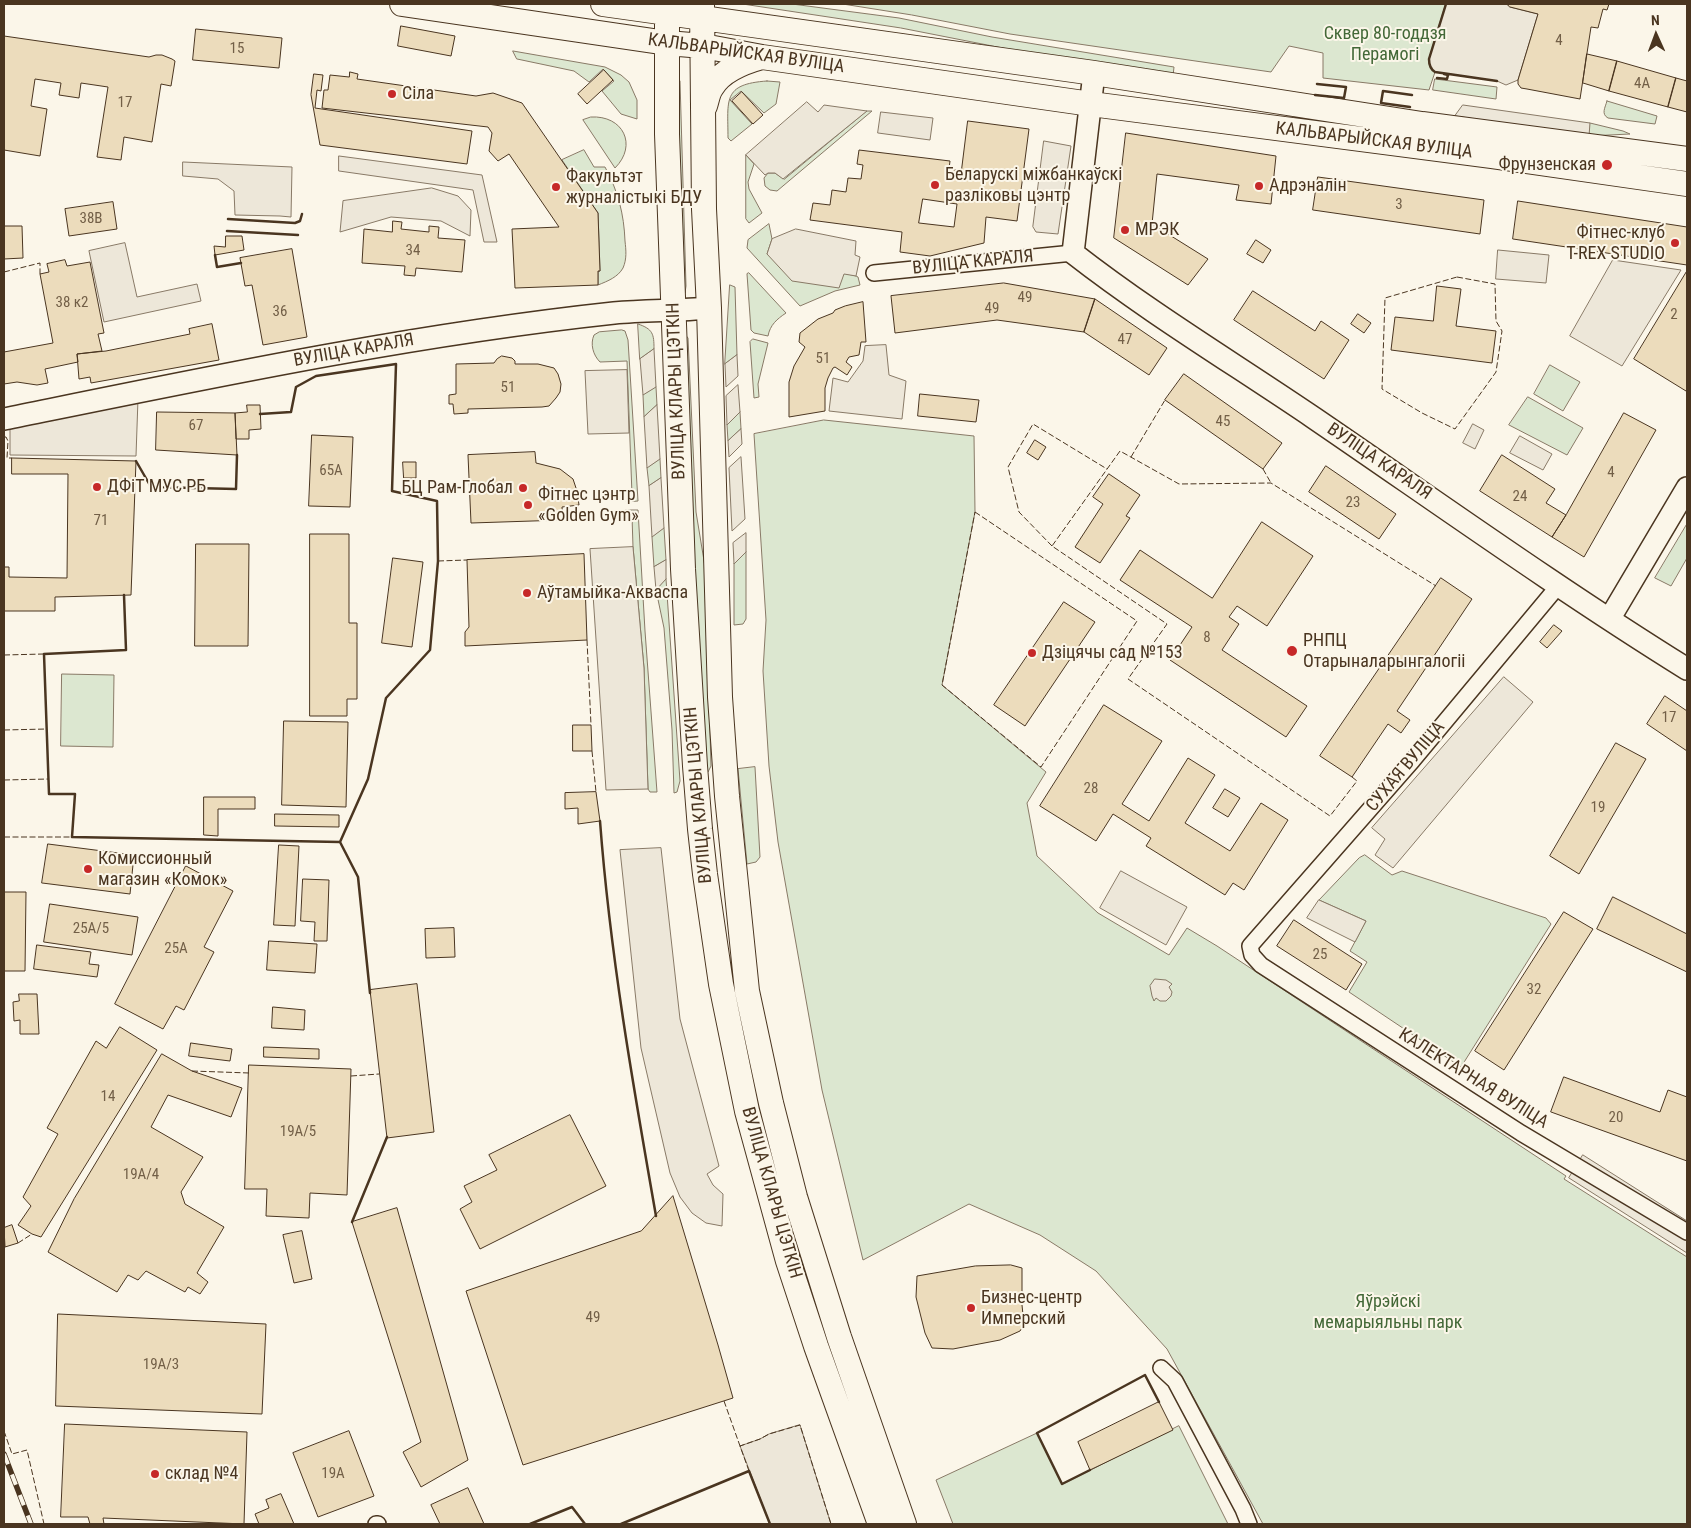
<!DOCTYPE html>
<meta charset="utf-8">
<style>
body{margin:0}
#map{position:relative;width:1691px;height:1528px;overflow:hidden;background:#fbf6e9;font-family:"Roboto Condensed",sans-serif}
canvas{display:block}
.frame{position:absolute;inset:0;border:5px solid #4a3520;pointer-events:none}
.north{position:absolute;left:1631px;top:10px;width:50px;height:50px;-webkit-text-stroke:4px #fbf6e9;paint-order:stroke;rotate:358deg;font-size:14px;font-weight:700;line-height:20px;text-align:center;color:#4a3520}
.north::after{content:'';display:block;margin:auto;width:18px;height:22px;background:#4a3520;clip-path:polygon(50% 0,100% 100%,50% 72%,0 100%)}
</style>
<div id="map">
<canvas width="1691" height="1528"></canvas>
<div class="frame"></div>
<div class="north">N</div>
</div>
<script>
const ctx = document.querySelector('canvas').getContext('2d');
ctx.lineJoin = 'round';
function fill(path, color) { ctx.fillStyle = color; ctx.fill(path, 'evenodd'); }
function strokePath(path, color, width, dash) { ctx.strokeStyle = color; ctx.lineWidth = width; ctx.lineCap = dash ? 'butt' : 'round'; ctx.setLineDash(dash || []); ctx.stroke(path); }
function drawText(font, color, halo, rows, align = 'center') {
  ctx.font = font + ' "Roboto Condensed",sans-serif'; ctx.lineWidth = 4; ctx.setLineDash([]); ctx.textBaseline = 'middle'; ctx.strokeStyle = halo; ctx.fillStyle = color; for (const [text, x, y, turn = 0] of rows) {
    ctx.save(); ctx.translate(x, y); ctx.rotate((+turn || 0) * Math.PI / 180); ctx.textAlign = isNaN(turn) ? turn : align; if (halo) ctx.strokeText(text, 0, 0); ctx.fillText(text, 0, 0); ctx.restore();
  }
}
const green = new Path2D(`
 M743,4H792L899,18L992,37L1174,67L1173,76L1028,53L901,28Z
 M843,4H1446L1432,70L1435,72L1429,90L1323,78V53L1289,46L1271,72L1010,34L912,15Z
 M513,51L605,67L621,75L629,82L637,100V119L621,114L602,91L614,81L603,69L589,82L574,71L517,59Z
 M677,77L680,81L686,286L685,293L683,294Z
 M1435,79L1497,87L1496,99L1433,90Z
 M767,81L780,82L776,104L764,113L741,91L730,100L752,124L731,141L728,138C728,100 722,84 767,81Z
 M1607,101L1657,116L1655,124L1608,118C1601,114 1605,108 1607,101Z
 M867,111H872L777,191L770,190L765,186L764,178L768,173H775L784,179Z
 M591,117C623,115 638,145 615,168L583,120Z
 M1590,123L1623,131L1630,134L1589,136Z
 M584,150L594,167H605C618,191 624,214 625,241C626,250 627,259 623,268C618,277 608,281 598,285V271H600L598,213L562,160Z
 M746,155L754,164L748,182L749,189L762,213L749,223L746,219Z
 M769,224L772,239L767,254L856,276L858,277L860,285L835,291L800,306L747,248L748,240Z
 M749,273L786,313C777,319 770,325 768,336L754,333L751,330L747,274Z
 M730,285L735,287L737,355L725,364Z
 M638,324C653,329 654,334 654,349L640,359Z
 M622,330L625,331L628,340L638,501L626,502L632,495L627,361L600,362C593,355 590,344 594,335L599,332Z
 M684,333L688,338L696,512L708,585V666L711,766L708,772L704,767Z
 M753,339L768,343L758,384L759,397L754,398L750,342Z
 M1550,365L1580,382L1563,411L1534,394Z
 M656,387L657,405L644,417L643,395Z
 M1528,397L1583,428L1567,455L1509,425Z
 M740,412L741,429L728,441L727,425Z
 M824,420L974,436L975,512L942,685L1046,772L1027,803L1037,856L1098,913L1169,955L1187,928L1217,946L1566,1176L1564,1179L1687,1257V1524H1263L1167,1349L1096,1271L1040,1235L969,1204L863,1260L822,1090L778,842L769,766L763,671L766,620L754,434Z
 M660,459L661,478L649,486L647,468Z
 M626,510H638L645,631L657,792H650L648,789L644,668L633,547L632,516Z
 M1687,524V558L1671,586L1655,578Z
 M664,528L666,560L654,567L652,537Z
 M746,552V619L743,624L734,625V564Z
 M666,579L680,781L677,792L674,793L672,730L664,628L656,590Z
 M62,674L114,675L113,747L61,746Z
 M755,767L760,857L756,862L747,864L738,769Z
 M1365,855L1392,875L1402,871L1546,918L1551,924L1461,1067L1349,992L1367,962L1350,951L1366,921L1319,900L1359,858Z
 M1179,1426L1228,1524H953L936,1480L1037,1433L1062,1484Z`);
const parking = new Path2D(`
 M1446,4H1507L1510,7L1538,14L1518,80L1506,85L1497,81L1435,72L1432,70L1429,63V59Z
 M807,102L818,112L824,105L867,111L783,179L775,173H768L765,175L746,155Z
 M1463,105L1590,123L1589,136L1455,116Z
 M881,112L933,118L930,140L878,133Z
 M1044,141L1071,146L1058,234L1036,232L1033,227Z
 M339,156L482,175L497,242H484L473,190L339,171Z
 M183,162L292,167L291,217L280,216L235,215L234,191L218,179L183,176Z
 M432,188L458,196L471,210L470,236L441,221L391,217L340,232L343,201Z
 M796,229L856,241L855,255L860,257L856,276L844,274L839,288L792,281L767,254L772,239Z
 M125,243L137,297L197,284L201,301L104,322L89,251Z
 M1498,250L1549,255L1546,283L1496,279Z
 M1613,260L1681,270L1622,366L1570,336Z
 M886,345L889,375L906,381L902,419L829,411L833,378L848,382L863,361L865,346Z
 M654,349L656,387L643,395L640,359Z
 M737,355L738,376L726,387L725,364Z
 M627,370L629,433L588,434L585,371Z
 M738,385L740,412L727,425L726,396Z
 M138,399L136,456L10,455V428Z
 M657,405L660,459L647,468L644,417Z
 M1473,424L1484,430L1475,449L1463,443Z
 M741,429L742,444L729,457L728,441Z
 M1520,436L1552,454L1543,470L1510,453Z
 M741,457L745,519L732,531L729,468Z
 M661,478L664,528L652,537L649,486Z
 M746,533V552L734,564L733,543Z
 M633,547L644,668L648,789L606,790L590,549Z
 M666,560V579L656,590L654,567Z
 M1504,677L1533,702L1393,868L1375,855L1385,839L1372,828Z
 M661,848L680,1019L719,1166L707,1174L713,1185L723,1194L722,1226L706,1223L692,1213L680,1197L670,1173L641,1048L620,850Z
 M1121,871L1187,907L1166,945L1100,908Z
 M1319,900L1366,921L1355,942L1307,918Z
 M1155,979L1166,980L1172,984L1169,987L1172,992L1171,996L1166,1001H1160L1156,998L1154,1001L1152,996L1150,986Z
 M1583,1155L1687,1221V1253L1569,1178Z
 M800,1425L831,1524H770L740,1446L760,1439L769,1434Z`);
const building = new Path2D(`
 M1507,4H1609L1607,10L1603,9L1598,28L1591,27L1580,99L1527,89L1521,88L1518,84V80L1538,14L1510,7Z
 M401,26L455,36L451,56L398,46Z
 M196,29L282,38L279,68L193,60Z
 M4,36L149,57L156,55H162L172,59L175,61L171,86L161,84L152,142L124,137L121,160L97,157L108,87L81,83L79,98L59,95L61,83L35,79L31,106L47,109L40,156L4,150Z
 M1587,54L1617,61L1609,91L1583,83Z
 M1617,61L1676,78L1668,107L1609,91Z
 M604,70L613,80L587,104L578,94Z
 M350,72L358,74L357,79L476,96L493,93L522,103L598,213L600,271H598V285L515,288L512,229L559,227L509,154L498,161L489,151L492,133L488,127L322,108L324,90H328L330,75L349,77Z
 M314,74L323,75L321,91L317,90L315,108L472,131L467,164L320,145L311,95Z
 M1676,78L1687,81V112L1668,107Z
 M742,92L763,115L753,124L732,101Z
 M968,121L1029,129L1017,221L986,217L984,243L930,256L900,252L902,232L810,220L813,203L830,205L832,190L846,192L848,178L861,179L863,165L857,164L859,150L950,161L949,169L961,171ZM923,199L957,204L954,227L919,223Z
 M1126,133L1276,156L1271,204L1236,200L1239,185L1157,174L1152,224L1208,259L1188,285L1114,238Z
 M1318,177L1484,200L1480,234L1313,210Z
 M1518,201L1687,227V265L1513,239Z
 M113,202L117,229L69,236L65,209Z
 M393,221L402,222L401,229L429,232V226L439,227L438,238L465,240L462,272L416,268L415,276L404,275L405,266L362,263L364,229L392,232Z
 M4,226H22L23,258L4,259Z
 M226,236H242L244,250L215,255L214,246L225,247Z
 M1256,240L1271,250L1263,263L1247,254Z
 M292,249L307,337L263,345L252,285L245,286L240,258Z
 M65,260L67,266L90,262L104,333L98,334L102,351L77,354L78,362L45,369L48,383L37,385L17,382L4,384V352L53,343L40,274L49,272L47,264Z
 M1687,271V389L1686,391L1634,359Z
 M1004,283L1095,299L1084,332L997,320L895,333L891,296Z
 M1437,286L1461,289L1456,326L1496,331L1492,363L1391,350L1395,317L1433,321Z
 M1253,291L1315,331L1321,321L1349,340L1324,379L1234,320Z
 M1095,299L1167,348L1149,375L1084,332Z
 M863,302L866,342H861L859,355L849,357L846,362L852,367L847,375L835,367L833,368L828,378L825,388V411L789,417V382L794,366L805,347L799,342L800,333L818,319L833,313L835,310L845,306Z
 M1358,314L1371,323L1364,333L1351,324Z
 M212,324L219,360L91,383L90,377L79,379L77,354L106,351L190,334L189,329Z
 M502,356L512,358L515,361V364H538L554,368L558,374L561,384L560,392L556,398L549,406L542,407L468,409V413L454,414L453,404H449V395L456,394V364L494,363L497,359Z
 M1184,374L1282,443L1263,469L1165,400Z
 M920,394L979,400L976,422L918,416Z
 M247,405H260L261,429L249,430V439H236L235,413L247,412Z
 M157,412L235,413L237,455L156,450Z
 M1624,413L1656,430L1584,557L1552,537L1566,515Z
 M312,435L353,437L350,507L309,506Z
 M1035,440L1046,447L1038,460L1027,453Z
 M535,452L536,463L560,469L573,479L577,491L579,505L562,507L563,520L471,523L468,455Z
 M1502,455L1555,489L1546,503L1566,515L1552,537L1480,491Z
 M12,458L136,461L131,595L55,597V611H4V567H9V577L67,578L68,474H12Z
 M403,462H416V478H404Z
 M1326,466L1396,514L1379,539L1309,492Z
 M1109,474L1140,495L1126,516L1130,518L1100,563L1075,547L1103,504L1093,497Z
 M1262,522L1313,556L1267,626L1237,606L1229,617L1239,624L1222,650L1307,706L1286,737L1170,660L1192,627L1120,580L1140,550L1212,598Z
 M310,534H349V623H357V699H347V716H310Z
 M196,544H249L248,646H195Z
 M584,554L587,640L465,646V632L469,627L467,560Z
 M393,558L423,562L412,647L382,643Z
 M1441,578L1472,599L1397,711L1410,720L1401,733L1388,724L1352,777L1320,756Z
 M1064,602L1095,622L1025,726L994,705Z
 M1554,625L1562,631L1547,648L1540,642Z
 M1665,696L1687,711V751L1647,724Z
 M1104,705L1162,741L1122,804L1149,821L1188,758L1215,775L1185,823L1230,851L1261,803L1288,820L1244,890L1233,883L1225,895L1146,846L1151,838L1113,814L1096,841L1040,806Z
 M284,721L348,722L346,807L282,805Z
 M573,725H591L592,751H573Z
 M1616,743L1646,759L1579,874L1550,856Z
 M1225,789L1240,798L1228,817L1213,808Z
 M596,792L600,821L578,824V808L565,809V793Z
 M204,797H255V809H218V836L204,835Z
 M275,814L339,815V827L275,826Z
 M48,844L134,855L130,894L42,883Z
 M279,845L299,846L295,926L274,925Z
 M186,866L233,891L204,947L214,952L184,1010L176,1006L163,1029L115,1004Z
 M303,879L329,880L327,941H314L315,922L301,921Z
 M4,892H26L25,971H4Z
 M1613,897L1687,934V972L1597,929Z
 M50,904L138,917L132,955L44,942Z
 M1564,912L1593,929L1504,1070L1475,1051Z
 M1294,920L1362,964L1346,990L1277,946Z
 M454,928L455,957L426,958L425,929Z
 M269,941L317,944L315,973L267,970Z
 M37,945L91,952L89,964L99,965L97,977L34,969Z
 M417,984L434,1132L387,1138L370,990Z
 M19,994H37L39,1034H20V1020L14,1021L13,1002L19,1001Z
 M273,1007L305,1010L304,1030L272,1028Z
 M120,1027L157,1050L41,1237L32,1234L18,1225L31,1206L23,1197L58,1134L47,1128L96,1041L106,1048Z
 M191,1043L232,1049L230,1061L189,1056Z
 M264,1047L319,1049V1059L264,1057Z
 M162,1054L192,1071L242,1088L231,1117L168,1095L151,1127L203,1157L181,1192L185,1204L224,1227L197,1273L208,1282L200,1294L188,1287L185,1292L146,1271L138,1280L128,1275L117,1292L48,1252L74,1199Z
 M249,1065L351,1069L347,1195L310,1193L309,1218L266,1216L267,1189H245Z
 M1564,1077L1660,1112L1668,1090L1687,1097V1161L1551,1112Z
 M570,1115L606,1186L480,1249L460,1209L472,1202L464,1186L497,1170L489,1155Z
 M673,1196L718,1345L733,1398L523,1465L466,1291L641,1231Z
 M397,1208L468,1460L421,1487L403,1452L421,1442L352,1222Z
 M12,1225L18,1243L5,1247L4,1228Z
 M302,1231L312,1279L294,1283L283,1235Z
 M1011,1265L1022,1268V1305L1024,1325L1020,1331L1000,1340L953,1349L932,1348L925,1333L916,1297L917,1276L975,1266Z
 M58,1314L266,1324L262,1414L56,1406Z
 M1159,1402L1173,1430L1090,1470L1078,1442Z
 M65,1424L247,1432L244,1524L103,1518L104,1524H90L88,1517H61Z
 M349,1431L374,1496L318,1517L293,1453Z
 M468,1488L484,1524H440L431,1505Z
 M281,1494L294,1524H259L255,1514L269,1508L266,1500Z`);
const street = new Path2D(`
 M874,273L1073,253
 M1559,585L1413,760L1250,946L1252,955L1261,965L1521,1133L1687,1232
 M1161,1368L1175,1381L1243,1509L1249,1524
 M376,1524H378`);
const secondary = new Path2D(`
 M1094,73L1073,253C1150,313 1233,363 1314,418C1437,502 1560,590 1687,669
 M4,419C206,378 409,335 614,313C646,310 677,311 709,308
 M1610,618L1687,488`);
const primary = new Path2D(`
 M402,4L667,43L703,46L762,57L1091,104L1492,156L1687,184
 M603,4L1094,73L1422,124L1687,159
 M667,4V134L683,569L695,766L700,829L705,874L721,984L747,1111L788,1261L816,1346L880,1524
 M702,4L704,209L709,308L720,697L727,796L747,991L771,1103L795,1197L839,1337L904,1524
 M705,106C707,100 708,92 712,87C722,70 744,62 762,57`);
const rail = new Path2D(`
 M4,1454L31,1524`);
const fence = new Path2D(`
 M4,272L40,263V274
 M1457,277L1495,284L1496,321L1502,331L1496,372L1455,429L1422,413L1382,389L1385,298Z
 M4,437H6L8,441L7,458H12
 M1131,457L1165,400
 M1263,469L1271,483
 M975,512L1137,621L1041,767L942,685Z
 M1052,546L1019,512L1008,467L1033,424L1107,469
 M438,561L467,560
 M587,640L591,725
 M4,655L44,654
 M4,730L47,729
 M592,751L596,792
 M1352,777L1357,781L1330,816L1128,679L1167,624L1052,546L1120,451L1179,484L1271,483L1436,586
 M4,780L49,779
 M4,837H72
 M192,1071L249,1073
 M351,1076L379,1074
 M18,1243L32,1234
 M724,1401L740,1446
 M4,1431L12,1454L27,1450L44,1524
 M749,1471L740,1446L760,1439L769,1434L800,1425L831,1524`);
const wall = new Path2D(`
 M1446,4L1429,59C1429,65 1430,69 1435,72L1497,81
 M1437,78L1447,79L1448,75L1444,74
 M1315,95L1344,98L1346,87L1317,84
 M1410,107L1381,103L1383,91L1412,95
 M228,219L295,223L300,221L302,214
 M227,231L298,235
 M215,255L217,267L241,263
 M136,461L151,487L236,489L237,455
 M124,595L126,650L44,654L49,794H75L72,837L340,842L368,779L386,698L430,650L438,561L437,501L392,491L396,364L316,376L296,387L291,412L260,414
 M600,821C610,954 633,1085 656,1216
 M340,842L358,877L370,993
 M352,1222L387,1137
 M1090,1470L1062,1484L1037,1433L1145,1375L1159,1402
 M530,1524L572,1507L585,1524
 M621,1524L749,1471L770,1524`);
const markers = [
 [392,94,5,"#c62828"],
 [1607,165,6,"#c62828"],
 [935,185,5,"#c62828"],
 [1259,186,5,"#c62828"],
 [556,187,5,"#c62828"],
 [1125,230,5,"#c62828"],
 [1675,243,5,"#c62828"],
 [97,487,5,"#c62828"],
 [523,488,5,"#c62828"],
 [528,505,5,"#c62828"],
 [527,593,5,"#c62828"],
 [1292,651,6,"#c62828"],
 [1032,653,5,"#c62828"],
 [88,869,5,"#c62828"],
 [971,1308,5,"#c62828"],
 [155,1474,5,"#c62828"]
];
const numberNames = [
 ["4",1559,41],
 ["15",237,49],
 ["4А",1642,84],
 ["17",125,103],
 ["3",1399,205],
 ["38В",91,219],
 ["34",413,251],
 ["49",1025,298],
 ["38 к2",72,303],
 ["49",992,309],
 ["36",280,312],
 ["2",1674,315],
 ["47",1125,340],
 ["51",823,359],
 ["51",508,388],
 ["45",1223,422],
 ["67",196,426],
 ["65А",331,471],
 ["4",1611,473],
 ["24",1520,497],
 ["23",1353,503],
 ["71",101,521],
 ["8",1207,638],
 ["17",1669,718],
 ["28",1091,789],
 ["19",1598,808],
 ["25А/5",91,929],
 ["25А",176,949],
 ["25",1320,955],
 ["32",1534,990],
 ["14",108,1097],
 ["20",1616,1118],
 ["19А/5",298,1132],
 ["19А/4",141,1175],
 ["49",593,1318],
 ["19А/3",161,1365],
 ["19А",333,1474]
];
const parkNames = [
 ["Сквер 80-годдзя",1385,34],
 ["Перамогі",1385,55],
 ["Яўрэйскі",1388,1302],
 ["мемарыяльны парк",1388,1323]
];
const streetNames = [
 ["КАЛЬВАРЫЙСКАЯ ВУЛІЦА",746,54,8],
 ["КАЛЬВАРЫЙСКАЯ ВУЛІЦА",1374,141,7],
 ["ВУЛІЦА КАРАЛЯ",973,263,-6],
 ["ВУЛІЦА КАРАЛЯ",354,351,-10],
 ["ВУЛІЦА КЛАРЫ ЦЭТКІН",677,391,-92],
 ["ВУЛІЦА КАРАЛЯ",1379,462,34],
 ["СУХАЯ ВУЛІЦА",1406,767,-50],
 ["ВУЛІЦА КЛАРЫ ЦЭТКІН",699,795,-95],
 ["КАЛЕКТАРНАЯ ВУЛІЦА",1473,1079,32],
 ["ВУЛІЦА КЛАРЫ ЦЭТКІН",771,1193,74]
];
const poiNames = [
 ["Сіла",402,94],
 ["Фрунзенская",1596,165,"right"],
 ["Беларускі міжбанкаўскі",945,175],
 ["разліковы цэнтр",945,196],
 ["Факультэт",566,177],
 ["журналістыкі БДУ",566,198],
 ["Адрэналін",1269,186],
 ["МРЭК",1135,230],
 ["Фітнес-клуб",1665,233,"right"],
 ["T-REX STUDIO",1665,254,"right"],
 ["ДФіТ МУС РБ",107,487],
 ["БЦ Рам-Глобал",513,488,"right"],
 ["Фітнес цэнтр",538,495],
 ["«Golden Gym»",538,516],
 ["Аўтамыйка-Акваспа",537,593],
 ["РНПЦ",1303,641],
 ["Отарыналарынгалогіі",1303,662],
 ["Дзіцячы сад №153",1042,653],
 ["Комиссионный",98,859],
 ["магазин «Комок»",98,880],
 ["Бизнес-центр",981,1298],
 ["Имперский",981,1319],
 ["склад №4",165,1474]
];
fill(green, '#dce7d0');
strokePath(green, '#887966', 1);
fill(parking, '#ede7d9');
strokePath(parking, '#887966', 1);
fill(building, '#ecdcbc');
strokePath(building, '#4a3520', 1);
strokePath(street, '#4a3520', 18);
strokePath(secondary, '#4a3520', 24);
strokePath(primary, '#4a3520', 26);
strokePath(street, '#fbf6e9', 15);
strokePath(secondary, '#fbf6e9', 21);
strokePath(primary, '#fbf6e9', 24);
strokePath(rail, '#4a3520', 5.5);
strokePath(rail, '#fbf6e9', 4, [11]);
strokePath(fence, '#4a3520', 1, [6, 2.5]);
strokePath(wall, '#4a3520', 2.5);
for (const [x, y, r, color] of markers) { const dot = new Path2D(); dot.arc(x, y, r, 0, 2 * Math.PI); ctx.fillStyle = color; ctx.fill(dot); strokePath(dot, '#fbf6e9', 2); }
drawText('15px', '#725f47', null, numberNames);
drawText('18px', '#436837', '#fbf6e9', parkNames);
drawText('18px', '#4a3520', '#fbf6e9', streetNames);
drawText('18px', '#4a3520', '#fbf6e9', poiNames, 'left');
</script>
